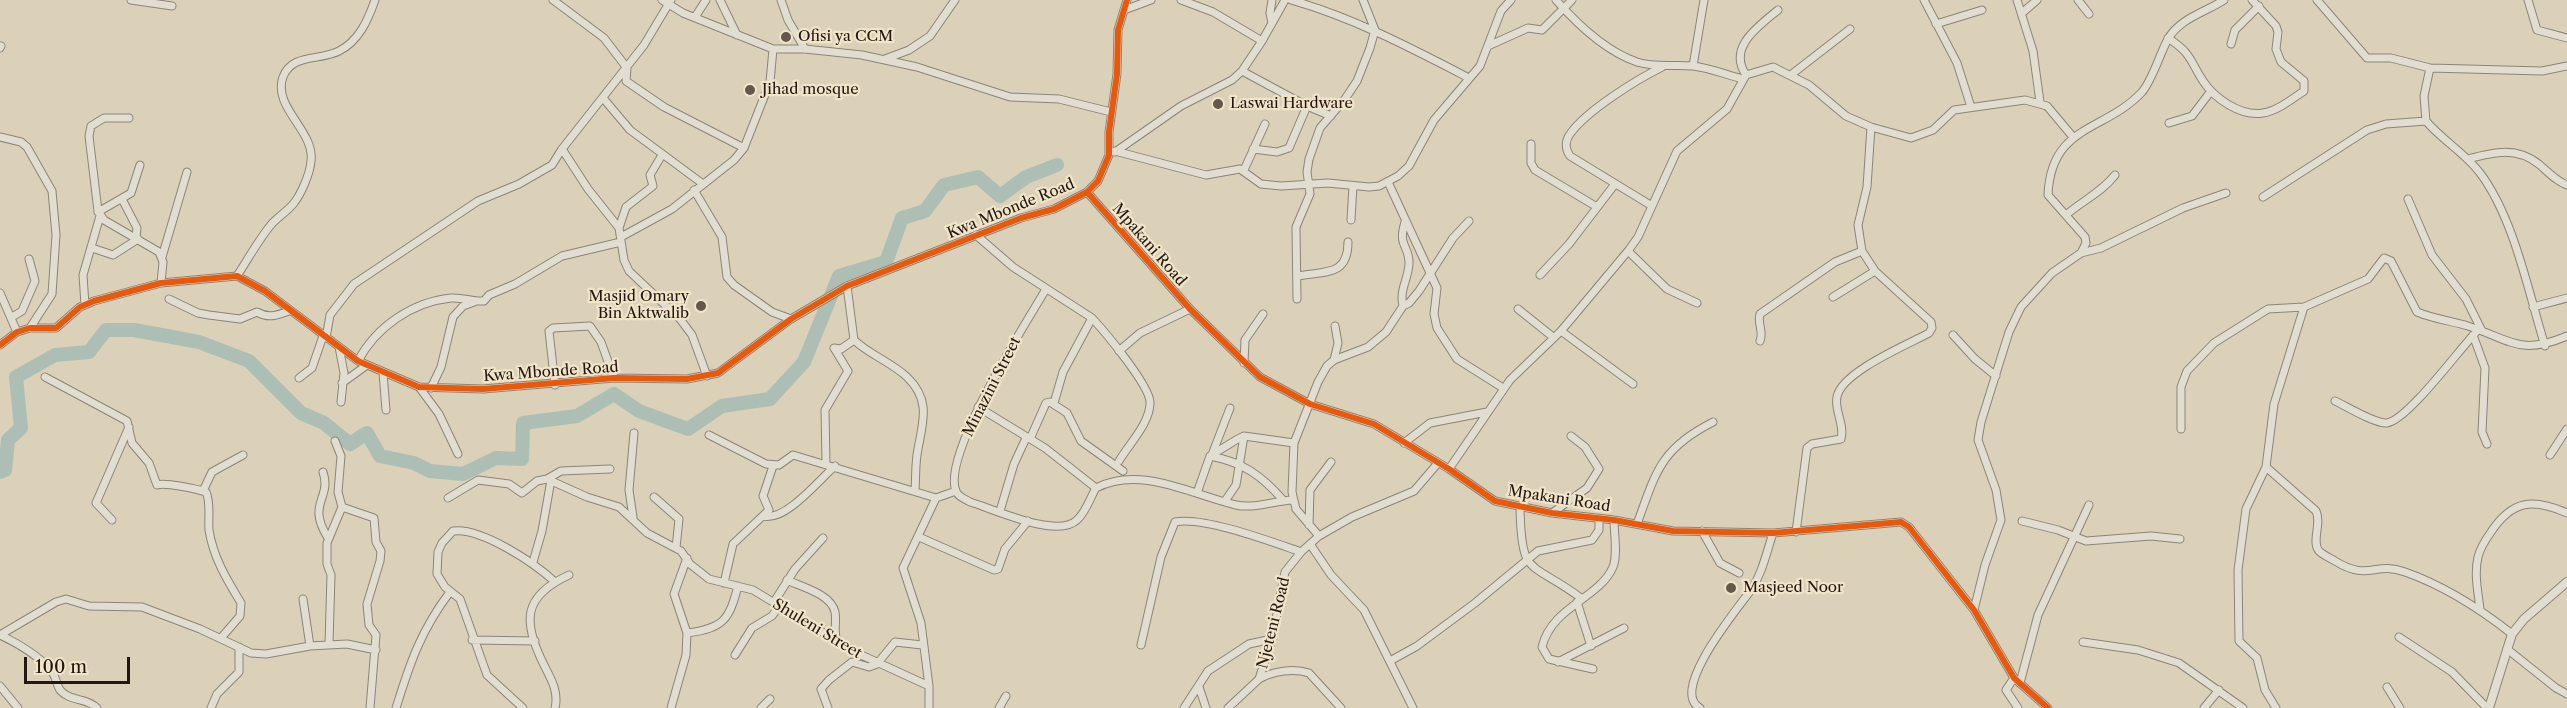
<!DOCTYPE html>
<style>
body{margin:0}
#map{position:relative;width:2567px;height:708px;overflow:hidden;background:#dad1b8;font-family:"Libre Caslon Text",serif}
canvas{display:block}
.scale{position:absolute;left:24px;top:657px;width:106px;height:27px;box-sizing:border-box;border:3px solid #241711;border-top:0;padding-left:8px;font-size:18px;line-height:21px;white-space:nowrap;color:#241711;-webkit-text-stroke:4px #f0e5c8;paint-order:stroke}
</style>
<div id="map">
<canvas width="2567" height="708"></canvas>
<div class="scale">100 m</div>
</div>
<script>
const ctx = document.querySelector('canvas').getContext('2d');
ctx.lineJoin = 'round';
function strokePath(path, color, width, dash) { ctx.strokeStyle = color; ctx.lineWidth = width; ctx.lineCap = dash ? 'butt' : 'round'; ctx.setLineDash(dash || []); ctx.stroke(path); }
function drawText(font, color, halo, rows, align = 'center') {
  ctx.font = font + ' "Libre Caslon Text",serif'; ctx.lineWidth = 4.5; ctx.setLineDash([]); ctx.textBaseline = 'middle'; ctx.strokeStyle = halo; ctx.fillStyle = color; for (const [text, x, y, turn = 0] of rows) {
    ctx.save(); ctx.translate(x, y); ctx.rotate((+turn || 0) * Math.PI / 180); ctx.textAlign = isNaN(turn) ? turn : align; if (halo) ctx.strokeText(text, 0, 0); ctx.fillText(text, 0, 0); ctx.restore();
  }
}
const river = new Path2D(`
 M0,472L5,470L8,440L21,428L16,377L55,355L89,352L106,330H134L199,342L249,361L301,413L324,423L350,444L367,433L380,456L414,463L430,471L463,474L496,458L522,459L523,423L577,416L614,394L639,411L688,429L722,406L770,399L804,362L839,276L886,262L902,218L925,211L944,185L978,177L1000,196L1026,177L1057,165`);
const minor = new Path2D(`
 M131,0L172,6
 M553,0L604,38L627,68L626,81L664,107L744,148
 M662,0L683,13L773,49H805L862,55L917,67L1010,97L1059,99L1111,112
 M720,0L737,35
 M781,0L788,20L805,49
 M1181,0L1213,12L1262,41
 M1272,0L1270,13L1272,23
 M1291,0C1354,18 1411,48 1469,78
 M1556,0C1578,25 1605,51 1637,62C1656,68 1674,64 1693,66C1710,68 1727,75 1743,79
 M1924,0L1957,63L1971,107
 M2017,0L2033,51L2040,102
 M2078,0L2089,14
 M2317,0L2367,58H2391L2430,68L2542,71L2567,66
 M2528,0L2537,30L2567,38
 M1124,10L1151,0
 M2022,13L2037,0
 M695,17L706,0
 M1936,24L1982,10
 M2168,38C2192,54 2189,59 2203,81C2214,98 2241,117 2263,113C2277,111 2292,99 2304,91V81L2281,62L2276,49L2278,32L2276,26L2252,0
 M2231,44L2235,30L2259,6
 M1488,46L1528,28L1542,30L1572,0
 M0,48L1,46
 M885,59L909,50L930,36L955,0
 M1693,66L1704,0
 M2430,68L2424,96L2426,121C2442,140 2465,153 2480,173C2514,218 2528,291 2545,346
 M1242,71L1307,106L1331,116
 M1792,74L1850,29
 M1746,75C1727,47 1759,26 1778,10
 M603,98L630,130L703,184
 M129,118H104L91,126L89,136L98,211L104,220L159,252L163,262L161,283
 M2169,123L2192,116L2211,91
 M0,137L21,142L27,147L52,191L56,235L52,294L30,328
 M1531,144V163L1535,170L1597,207
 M562,149L588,189L619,228L624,260L629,271L680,319L692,335L707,376
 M1253,149L1277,152L1289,148L1307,106
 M1115,151L1206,175L1240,169L1261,184L1281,186L1328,183L1369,187L1379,186L1398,176L1409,166L1434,120L1480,66L1501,11L1511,0
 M1115,152L1181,106L1232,80L1242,71L1262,41L1285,0
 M2468,159C2494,152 2517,146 2540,165C2549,173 2556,181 2567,185
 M1244,170L1265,124
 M1388,182L1437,288L1434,314L1437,328L1457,359L1503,388
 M694,190L722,237L727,277L734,285L772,312L791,319
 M1087,192L1190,309L1260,377L1310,404L1374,424L1449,469L1495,501L1552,513L1614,520L1673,531L1773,533L1901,522L1909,527L1974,610L2014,678L2048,708
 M2263,197L2367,130L2386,124L2426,121
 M122,199L137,228L136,238
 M2408,199L2432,255L2466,299L2482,331
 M1652,206L1570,156C1565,149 1565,141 1570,134C1586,111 1636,80 1662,67
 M98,212L131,193L140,165
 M2066,215C2082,201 2102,192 2115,175
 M1351,220L1353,186
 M619,228L626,207L653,186L650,175L662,155
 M976,235L1013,267L1092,318L1063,372L1054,403
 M621,237L672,209L734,160L744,148L770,82L773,49
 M92,248L113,255L138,239
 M1628,251L1667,289L1697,303
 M2081,253L2101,248L2183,208L2226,193
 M162,257L187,172
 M1540,275L1569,244L1615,184
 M237,276C248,259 258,241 270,226C277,217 287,212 294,203C301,194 310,174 311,161C315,131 272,107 283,77C292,53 320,61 339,51C359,41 368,20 375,0
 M1298,276C1326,271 1348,276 1348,242
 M847,286L854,340C870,355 891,362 907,377C931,400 923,421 918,449C915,463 916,477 915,490
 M1046,289C1026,323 941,456 956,491C958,497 965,499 970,502C994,509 1057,539 1077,520C1086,512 1090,498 1096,488C1141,465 1192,495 1236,505C1255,509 1274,501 1292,500
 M0,293L17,332
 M1833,297L1875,271
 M169,299L198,313L209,315L240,319L257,312C269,319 277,315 289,311
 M1297,299L1296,227L1310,194L1307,172L1309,159L1320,128L1345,99L1357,81L1370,48L1375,30L1363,0
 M85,305L83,275L100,216
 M1403,306C1399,290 1408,280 1409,264C1410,245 1397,248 1405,222
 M2533,307L2567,298
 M1518,309L1553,337
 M12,317L22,311L35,281L29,259
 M1092,318C1105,332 1151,387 1150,403C1150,423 1129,444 1119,461
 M1561,331L1633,384
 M1953,335L1975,359L1996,376
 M2473,335L2485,368L2482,432L2487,444
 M326,338L330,315L354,284L478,201L519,184L552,165L562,149L644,45L671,0
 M1760,341C1764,332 1757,323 1760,314L1835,262L1862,251
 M0,345L17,332L30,328H56L80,307L94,301L161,283L237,276L265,291L358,361L419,387L483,389L614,378L687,379L718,373L791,319L847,286L1021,218L1054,209L1087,192L1098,181L1109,155V132L1117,74L1118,30L1127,0
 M339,347L344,373L341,402
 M1119,351L1140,333L1190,309
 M1334,360L1338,343L1335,326
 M358,361C376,327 412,302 451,298C462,297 473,302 484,301L489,295L515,284L562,256L621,242
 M1244,363L1245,340L1263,314
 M383,373L386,410
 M45,377L127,421L132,443L149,463L157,485C165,482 197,489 206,492C211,502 208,518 209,530C213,557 227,580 241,603L240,616L221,638
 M299,378L312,368L323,336
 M342,383L367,365
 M555,385L549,331L553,328L590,326L601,342L614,378
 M419,387L439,414L458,454
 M431,388L441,367L453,317L463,306L474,302
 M2335,401C2346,406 2375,424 2387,423C2408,420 2461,347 2478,330
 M978,407L1045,448L1096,488
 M2181,429V387L2187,371L2214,343L2268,309L2304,307L2368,279L2384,258L2391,261L2417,312C2434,319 2451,321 2468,326C2511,340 2520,356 2567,336
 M709,435L766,464L779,465L793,455L936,498
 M1030,439L1046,403L1050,402L1067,413L1081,441L1123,471
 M1404,443L1430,423L1487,412
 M1213,452L1230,408
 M2550,455L2567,429
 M1210,456C1243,462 1262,476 1283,500
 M826,463L825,410L848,371L834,348L841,349L854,340
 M2266,467L2316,511C2322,523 2311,542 2319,551C2323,555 2330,558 2335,561C2369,582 2374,561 2405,572C2445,586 2479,608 2512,634
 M1449,469L1510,380L1561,331L1628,251L1638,237L1677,151L1727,109L1746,75L1773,67L1809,85L1846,116L1871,127L1911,138L1933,130L1954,110L2025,100L2047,106L2073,137
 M323,472C332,499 306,503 328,538
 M547,479L561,471L610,469
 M203,491L212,472L243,455
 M1197,493L1210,456L1236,440L1244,436L1294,443
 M654,497L679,519L676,548
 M448,498L478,480L509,484L522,493L537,481L547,479L587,497L619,507L647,533L681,551L690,564L709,579L753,590L857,653L929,686
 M1225,501L1236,485L1244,436
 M1520,506C1521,579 1530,560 1581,598
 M342,507L374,518L376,542L381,551L380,561L367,604L369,625L376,635L370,708
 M1000,511L1014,464L1026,438
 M1552,513L1587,488L1599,469L1585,447L1571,436
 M763,516C785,522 818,481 835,466
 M633,517L629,490L634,433
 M112,520L96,503L129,427
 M2022,521L2058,530L2086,541L2151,536L2180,539
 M1637,524C1656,472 1660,449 1713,422
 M1309,525L1310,490L1331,462
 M1702,531L1720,563L1739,573
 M1796,532L1807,448L1812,444L1841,439C1845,425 1834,410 1837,397C1841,372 1909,344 1929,333L1932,328L1931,322L1875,271L1862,251L1858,225L1867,187L1871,127
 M1319,536L1296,509L1292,492L1294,443L1318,382L1327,366L1334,360L1368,347L1386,332L1403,306L1409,303L1419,291L1453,238L1469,221
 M919,537L994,570L998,569L1005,549L1028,521
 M1310,544L1331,575L1364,610L1413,708
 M533,562L542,531L551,480
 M787,580C802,587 831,594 835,612C837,622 833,631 837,641
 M724,583L733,544L769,510L763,496L773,466
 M303,599L310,646
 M774,602L795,569L823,538
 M1577,602L1591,646
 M2480,609C2478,592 2474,574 2478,557C2480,549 2486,539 2491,532C2512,500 2533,498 2567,513
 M1974,610L1985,565L2001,520L1996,490L1978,440L1981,422L2009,332L2021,307L2052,273L2081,253L2086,243L2085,237L2048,195C2051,124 2105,132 2142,92C2153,79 2160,53 2168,39C2180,18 2206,12 2224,0
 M687,633C724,628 729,620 738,586
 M0,635L56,602L66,599L89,606L142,607L200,629L251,653L266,654L310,646L347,644L376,650
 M0,635C17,643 37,655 50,669C56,675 56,684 60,690C70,702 86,697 97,708
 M2399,637L2452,672L2487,708
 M472,640L535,641
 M2083,642L2138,650L2179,663L2243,708
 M329,644L331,575L327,564V543L342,507L338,492L341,456L335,441
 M1141,645L1161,557L1175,522C1203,516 1272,542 1301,552
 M2507,649L2556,688L2567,694
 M735,655L752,628L772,616L779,606
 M1390,661L1417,646L1475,603L1538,551L1592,540L1599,530V519
 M1558,662L1624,628
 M877,664L895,642L922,645
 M1593,669L1549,659L1542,647C1552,606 1599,599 1613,567C1618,554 1614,534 1614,520
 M2014,678L2006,690L2018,708
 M1259,679C1273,671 1294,668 1309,673L1341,708
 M2020,683L2038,615L2089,505
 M0,686L18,708
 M1199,687L1206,708
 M2387,687L2400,708
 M211,708L217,694L239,672V647
 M396,708C410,663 421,630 450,592
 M523,708L487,675L460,599L445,587L437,574L438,552L442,543L453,531C481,527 534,563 554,581
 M555,708C559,692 551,679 544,665C522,621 523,596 569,575
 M671,708L686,655L687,633L674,594L687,558
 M761,708L770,699
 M828,708L821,689L829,680L852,662L869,667L877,664
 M929,708V686L921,623L903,568L936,498L956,491
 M999,708L1006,696
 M1184,708L1208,671L1249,644L1272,639
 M1228,708L1259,679L1272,639L1285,572L1301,552L1319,536L1352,517L1414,491L1438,463
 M1700,708C1668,691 1739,607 1751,590C1762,574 1767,551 1773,533
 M2204,708L2219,690
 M2276,708L2265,690L2257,658L2239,641L2238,570L2246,509L2266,467L2274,404L2304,307`);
const tertiary = new Path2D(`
 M2489,708L2512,634L2524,619L2567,582`);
const cycleway = new Path2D(`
 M1087,192L1190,309L1260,377L1310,404L1374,424L1449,469L1495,501L1552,513L1614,520L1673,531L1773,533L1901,522L1909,527L1974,610L2014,678L2048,708
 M0,345L17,332L30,328H56L80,307L94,301L161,283L237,276L265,291L358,361L419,387L483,389L614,378L687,379L718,373L791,319L847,286L1021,218L1054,209L1087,192L1098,181L1109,155V132L1117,74L1118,30L1127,0`);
const markers = [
 [786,37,6,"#64584b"],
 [750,90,6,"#64584b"],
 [1218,104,6,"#64584b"],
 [701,306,6,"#64584b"],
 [1731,588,6,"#64584b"]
];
const poiNames = [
 ["Ofisi ya CCM",798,37],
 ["Jihad mosque",762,90],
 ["Laswai Hardware",1230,104],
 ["Masjid Omary",689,297,"right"],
 ["Bin Aktwalib",689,314,"right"],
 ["Masjeed Noor",1743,588]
];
const streetNames = [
 ["Kwa Mbonde Road",1011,209,-22],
 ["Mpakani Road",1149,245,49],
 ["Kwa Mbonde Road",551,372,-4],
 ["Minazini Street",992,387,-63],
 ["Mpakani Road",1559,499,9],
 ["Njeteni Road",1274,623,-76],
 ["Shuleni Street",817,629,31]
];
strokePath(river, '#adbfb4', 14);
strokePath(minor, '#8b8577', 9);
strokePath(tertiary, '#8b8577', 10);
strokePath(minor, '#e2ddd1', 7);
strokePath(tertiary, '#e2ddd1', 8);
strokePath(cycleway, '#e8590c', 6);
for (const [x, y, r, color] of markers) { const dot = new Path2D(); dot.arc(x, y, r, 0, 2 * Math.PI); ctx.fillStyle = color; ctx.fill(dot); strokePath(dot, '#f0e5c8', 2); }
drawText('15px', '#241711', '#f0e5c8', poiNames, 'left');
drawText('15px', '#241711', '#f0e5c8', streetNames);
</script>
